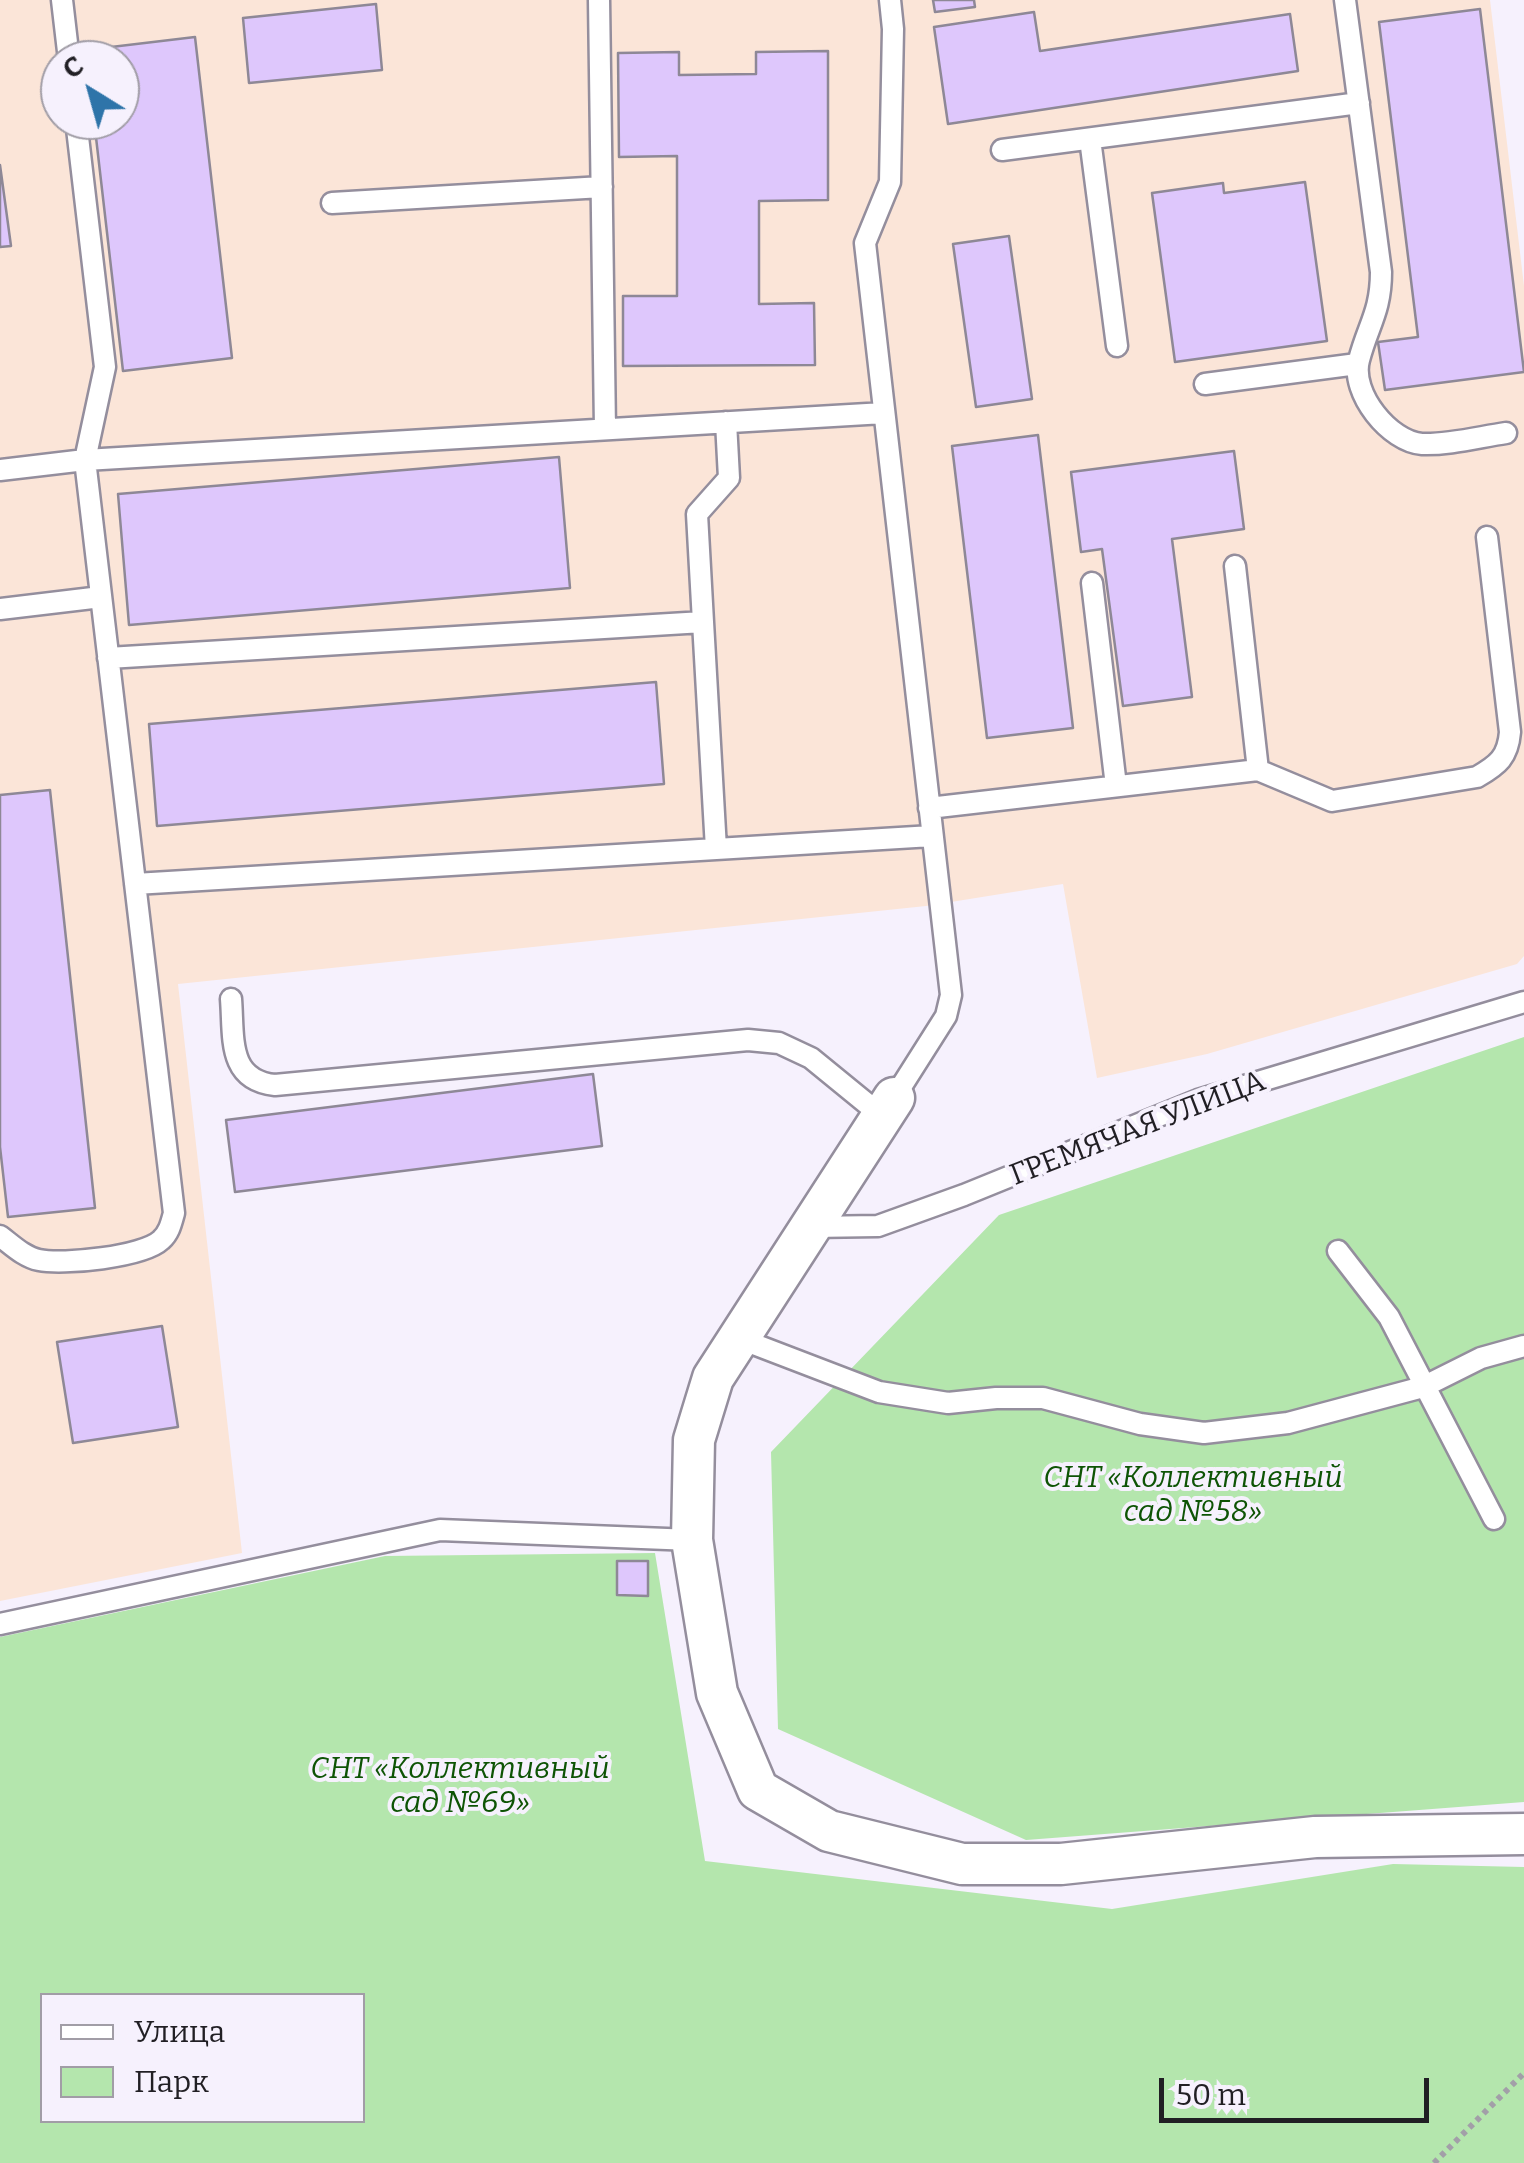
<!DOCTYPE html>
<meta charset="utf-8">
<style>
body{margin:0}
#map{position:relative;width:1524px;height:2163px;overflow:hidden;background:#f6f1fd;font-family:Bitter,serif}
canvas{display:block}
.legend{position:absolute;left:40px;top:1993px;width:325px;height:130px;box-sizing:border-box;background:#f6f1fd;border:2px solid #a19da6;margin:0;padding:12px 18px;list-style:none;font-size:30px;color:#211f24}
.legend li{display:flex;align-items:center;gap:20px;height:50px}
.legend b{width:50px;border:2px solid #a19da6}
.north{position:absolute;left:40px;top:40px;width:100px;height:100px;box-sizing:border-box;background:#f6f1fd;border:2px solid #a19da6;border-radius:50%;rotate:323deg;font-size:28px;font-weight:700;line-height:40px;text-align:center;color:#211f24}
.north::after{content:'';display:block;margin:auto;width:35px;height:45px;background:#2e74a9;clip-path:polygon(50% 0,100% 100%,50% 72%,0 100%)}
.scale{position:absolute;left:1159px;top:2078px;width:270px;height:45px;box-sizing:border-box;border:5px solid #211f24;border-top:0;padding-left:12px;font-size:30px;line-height:35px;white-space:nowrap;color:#211f24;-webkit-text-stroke:8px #f6f1fd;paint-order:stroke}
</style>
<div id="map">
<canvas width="1524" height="2163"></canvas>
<ul class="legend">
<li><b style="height:12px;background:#fff"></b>Улица</li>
<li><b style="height:28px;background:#b4e6ad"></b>Парк</li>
</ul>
<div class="north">С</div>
<div class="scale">50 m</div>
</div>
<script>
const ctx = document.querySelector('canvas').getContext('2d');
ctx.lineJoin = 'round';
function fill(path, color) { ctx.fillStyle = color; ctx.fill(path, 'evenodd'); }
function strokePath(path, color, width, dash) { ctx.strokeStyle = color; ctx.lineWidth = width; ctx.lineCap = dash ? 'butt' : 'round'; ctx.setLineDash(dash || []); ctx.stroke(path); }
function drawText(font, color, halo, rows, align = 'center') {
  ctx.font = font + ' Bitter,serif'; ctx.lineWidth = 8; ctx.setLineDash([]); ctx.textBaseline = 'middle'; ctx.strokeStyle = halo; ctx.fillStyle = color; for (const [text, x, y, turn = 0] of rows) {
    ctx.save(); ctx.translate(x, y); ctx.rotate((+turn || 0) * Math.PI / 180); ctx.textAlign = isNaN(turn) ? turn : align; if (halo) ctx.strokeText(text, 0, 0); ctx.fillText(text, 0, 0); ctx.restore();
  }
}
const education = new Path2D(`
 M0,0H1490L1524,286V956L1517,964L1207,1054L1097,1078L1063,884L926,906L178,984L242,1553L0,1601ZM60,60H120V120H60Z`);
const green = new Path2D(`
 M1524,1037V1802L1026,1840L778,1729L771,1452L999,1215Z
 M655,1553L705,1861L1112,1909L1393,1864L1524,1867V2163H0V1637L385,1556ZM42,1996H362V2120H42Z`);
const building = new Path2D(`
 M933,0H974L975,7L935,12Z
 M376,4L382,70L249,83L243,18Z
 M1480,9L1524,372L1385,390L1378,342L1418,337L1379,22Z
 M1034,12L1040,51L1290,14L1298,71L948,124L934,27Z
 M195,37L232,358L123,371L94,120H120V60H87L86,50Z
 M828,51V200L759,201V304L814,303L815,365L623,366V296H677V156L619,157L618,53L679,52V75L756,74V52Z
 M0,165L11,246L0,247Z
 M1305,182L1327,341L1175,362L1152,193L1223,183L1224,193Z
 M1009,236L1032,399L976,407L953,244Z
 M1038,435L1073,728L987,738L952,446Z
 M1234,451L1244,529L1172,539L1192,697L1123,706L1102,549L1081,552L1071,472Z
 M559,457L570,588L129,625L118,494Z
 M656,682L664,784L157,826L149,724Z
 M50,790L95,1208L8,1217L0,1147V795Z
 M593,1074L602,1146L235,1192L226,1120Z
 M162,1326L178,1427L73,1443L57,1342Z
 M617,1561H648V1596L617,1595Z`);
const path = new Path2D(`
 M1434,2163L1524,2073`);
const lane = new Path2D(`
 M62,0L69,60
 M599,0L605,429
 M890,0L893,29L890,182L865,243L951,995L946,1016L894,1098
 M1345,0L1381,272C1381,312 1368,325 1359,360C1350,393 1390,442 1422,444C1449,445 1479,437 1506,433
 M1090,139L1117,346
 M1002,150L1359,103
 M332,203L602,187
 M1205,384L1357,364
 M0,470L85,460L884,413
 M1235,566L1258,770
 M1092,583L1116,786
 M0,609L101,597
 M703,622L716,849
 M108,658L703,622L697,514L729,478L726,422
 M929,808L1258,770L1332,801L1477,777C1498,765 1508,757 1510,732L1487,537
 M135,884L932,836
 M231,999C234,1037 227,1080 275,1085L748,1040L779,1043L811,1058L882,1116
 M811,1227L878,1226L964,1195L1198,1100L1524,1002
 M0,1236C12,1245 24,1257 39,1260C63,1265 143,1257 161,1240C169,1233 171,1224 174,1213L85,460L105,367L76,120
 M1338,1251L1389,1317L1494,1519
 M738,1338L879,1392L948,1403L996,1398H1043L1140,1424L1204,1433L1288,1423L1423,1387L1481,1358L1524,1346
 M0,1624L440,1530L692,1540`);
const street = new Path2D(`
 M894,1098L713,1378L694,1440L692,1540L717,1693L758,1790L829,1831L962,1864H1061L1315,1837L1524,1834`);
const streetNames = [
 ["ГРЕМЯЧАЯ УЛИЦА",1138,1129,-21]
];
const parkNames = [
 ["СНТ «Коллективный",1193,1479],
 ["сад №58»",1193,1513],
 ["СНТ «Коллективный",460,1770],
 ["сад №69»",460,1804]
];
fill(education, '#fbe5d8');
fill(green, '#b4e6ad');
fill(building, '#dec7fc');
strokePath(building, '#8e8896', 2.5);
strokePath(lane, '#948e9d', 25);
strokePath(street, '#948e9d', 45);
strokePath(path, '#a29fa8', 6, [5, 5]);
strokePath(lane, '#fff', 20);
strokePath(street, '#fff', 40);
drawText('30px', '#211f24', '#f6f1fd', streetNames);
drawText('italic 30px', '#0e5405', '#f6f1fd', parkNames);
</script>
